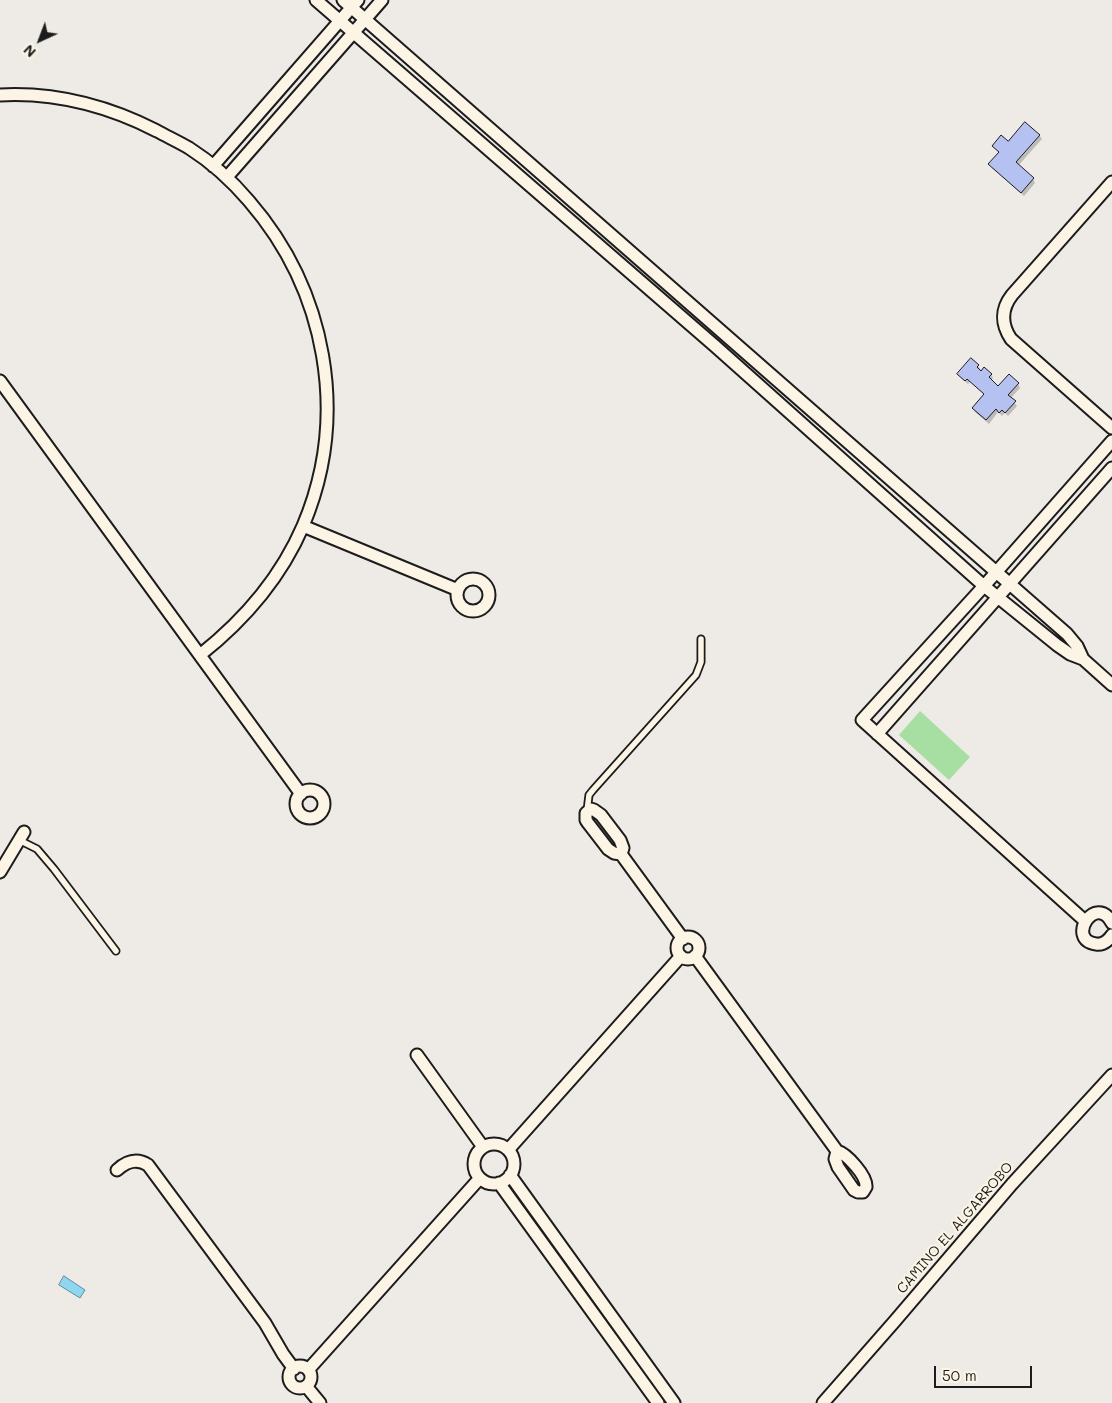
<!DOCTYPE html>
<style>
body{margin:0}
#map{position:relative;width:1112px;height:1403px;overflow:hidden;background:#eeebe7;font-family:Mali,sans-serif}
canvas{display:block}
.north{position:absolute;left:15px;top:15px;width:50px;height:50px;-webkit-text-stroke:4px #fcf5e5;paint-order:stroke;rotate:223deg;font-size:14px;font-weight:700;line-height:20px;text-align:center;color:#1c1c1c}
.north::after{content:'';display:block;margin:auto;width:18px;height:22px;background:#1c1c1c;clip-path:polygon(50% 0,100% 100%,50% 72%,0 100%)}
.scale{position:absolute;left:934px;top:1366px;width:98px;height:22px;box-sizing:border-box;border:2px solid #1c1c1c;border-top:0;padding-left:6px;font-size:15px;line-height:18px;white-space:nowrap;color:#1c1c1c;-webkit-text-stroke:4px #fcf5e5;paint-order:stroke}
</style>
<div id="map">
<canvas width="1112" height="1403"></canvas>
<div class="north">N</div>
<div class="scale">50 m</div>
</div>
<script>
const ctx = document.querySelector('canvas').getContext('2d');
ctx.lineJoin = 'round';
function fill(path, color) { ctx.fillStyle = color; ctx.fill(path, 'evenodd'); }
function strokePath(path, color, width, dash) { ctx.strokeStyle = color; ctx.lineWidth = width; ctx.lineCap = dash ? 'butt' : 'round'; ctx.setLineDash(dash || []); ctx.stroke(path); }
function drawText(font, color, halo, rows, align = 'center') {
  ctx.font = font + ' Mali,sans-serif'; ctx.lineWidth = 4; ctx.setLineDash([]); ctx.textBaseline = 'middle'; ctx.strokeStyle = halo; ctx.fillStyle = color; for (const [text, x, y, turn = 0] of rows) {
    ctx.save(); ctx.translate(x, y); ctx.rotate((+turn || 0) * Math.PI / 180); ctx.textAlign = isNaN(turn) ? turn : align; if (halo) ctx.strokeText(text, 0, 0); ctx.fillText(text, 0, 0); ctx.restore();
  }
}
const green = new Path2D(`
 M920,711L970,757L949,780L899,735Z`);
const water = new Path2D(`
 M64,1276L85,1290L80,1298L59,1285Z`);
const shadow = new Path2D(`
 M1039,135L1042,139L1018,166L1033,179L1035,183L1024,196L992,168L990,164L999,153L993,146Z
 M971,360L978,366L982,372L991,374L993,378L991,381L999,388L1018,384L1020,388L1011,398L1017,406L1008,416L1005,413L1002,416L998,412L989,424L975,412L973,408L985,395L970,382L968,384L961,378L959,374Z`);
const building = new Path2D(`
 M1025,122L1040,135L1016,162L1034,178L1021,193L988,164L999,152L992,146L1001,135L1008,141Z
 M971,358L979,365L977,367L981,371L984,367L992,374L989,377L998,386L1009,374L1019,383L1008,395L1016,401L1005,413L1002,410L999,413L996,409L986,420L972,408L984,394L967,379L965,381L957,374Z`);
const service = new Path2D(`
 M587,811L589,795L593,790L696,675L701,662V639
 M19,840L37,849L54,869L116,951`);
const minor = new Path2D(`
 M316,0L715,346L984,586L1057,645L1070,654L1083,659L1112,685
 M343,0L1067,634L1077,646L1083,659
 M0,95C56,92 108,106 157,131C168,137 179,142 189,148C211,162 232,181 249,201C326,290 350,415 303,526C281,577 243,621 200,655
 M213,166L358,0
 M227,177L382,0
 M1112,182L1012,295C1001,309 1001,324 1011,339L1112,428
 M0,381L301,794
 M303,526L458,590
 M457 595a16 16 0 1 1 32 0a16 16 0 1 1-32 0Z
 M877,734L1112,468
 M296 804a14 14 0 1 1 28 0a14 14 0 1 1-28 0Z
 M621,854L614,853L608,849L588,823L586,820V813L591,809L594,810L601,815L620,840L623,848L621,854L683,939
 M0,872L24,832
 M1085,921L862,720L984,586L1112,441
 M1112,923C1096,892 1065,940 1096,944C1103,945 1108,941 1112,935
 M677 948a11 11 0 1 1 22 0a11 11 0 1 1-22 0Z
 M695,956L837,1151C847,1154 867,1176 866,1187L863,1192H858L854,1190L838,1167L835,1159L837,1151
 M417,1055L483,1147
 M474 1164a20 20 0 1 1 40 0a20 20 0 1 1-40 0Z
 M508,1150L681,956
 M117,1170C127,1161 137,1158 148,1165L265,1323L283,1354L294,1369
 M510,1175L674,1403
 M499,1183L658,1403
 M289 1377a11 11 0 1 1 22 0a11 11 0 1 1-22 0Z
 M308,1370L480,1178
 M306,1386L320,1403
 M823,1403L894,1322L1012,1184L1112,1075`);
const streetNames = [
 ["CAMINO EL ALGARROBO",955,1228,-49]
];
fill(green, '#a7dea1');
fill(water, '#8ed7ef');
strokePath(water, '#608c9b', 1);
fill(shadow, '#0003');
fill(building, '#b4c1f1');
strokePath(building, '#1c1c1c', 1);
strokePath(service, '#1c1c1c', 9);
strokePath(minor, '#1c1c1c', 15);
strokePath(service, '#fcf5e5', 5.5);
strokePath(minor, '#fcf5e5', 11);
drawText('14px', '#1c1c1c', '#fcf5e5', streetNames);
</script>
